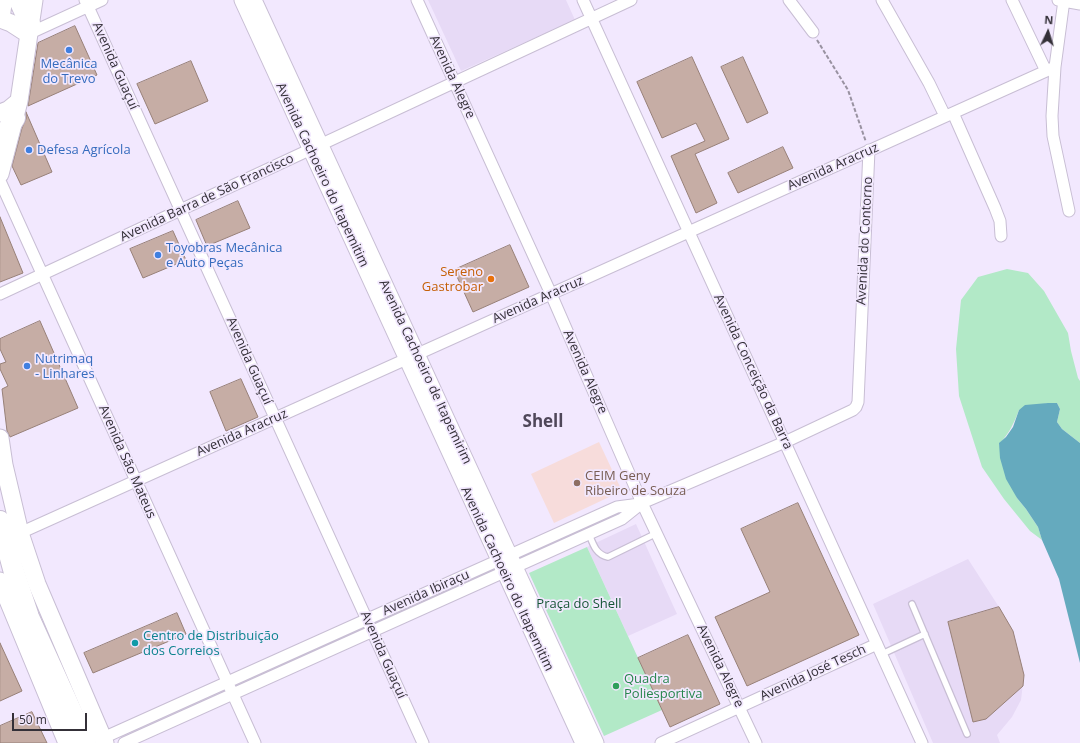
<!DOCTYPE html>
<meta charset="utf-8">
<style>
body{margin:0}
#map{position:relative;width:1080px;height:743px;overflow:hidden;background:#f2e8fe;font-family:"Open Sans",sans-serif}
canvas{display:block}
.north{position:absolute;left:1028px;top:12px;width:40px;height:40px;-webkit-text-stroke:3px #f2e8fe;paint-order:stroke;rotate:4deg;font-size:11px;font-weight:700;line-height:16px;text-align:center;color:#343038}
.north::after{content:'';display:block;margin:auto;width:14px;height:18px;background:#343038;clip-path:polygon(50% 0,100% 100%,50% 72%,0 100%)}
.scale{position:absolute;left:12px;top:713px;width:75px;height:18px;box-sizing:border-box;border:2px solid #343038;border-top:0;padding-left:5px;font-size:12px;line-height:14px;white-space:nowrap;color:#343038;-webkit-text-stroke:3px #f2e8fe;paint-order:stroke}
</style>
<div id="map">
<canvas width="1080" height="743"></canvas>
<div class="north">N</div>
<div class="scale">50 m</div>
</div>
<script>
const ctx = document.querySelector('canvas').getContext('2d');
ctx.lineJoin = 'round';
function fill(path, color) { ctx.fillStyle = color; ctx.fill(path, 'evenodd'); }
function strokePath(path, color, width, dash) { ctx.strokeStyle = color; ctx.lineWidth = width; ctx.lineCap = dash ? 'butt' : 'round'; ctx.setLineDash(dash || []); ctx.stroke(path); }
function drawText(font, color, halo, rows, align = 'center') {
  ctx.font = font + ' "Open Sans",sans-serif'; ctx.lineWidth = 3.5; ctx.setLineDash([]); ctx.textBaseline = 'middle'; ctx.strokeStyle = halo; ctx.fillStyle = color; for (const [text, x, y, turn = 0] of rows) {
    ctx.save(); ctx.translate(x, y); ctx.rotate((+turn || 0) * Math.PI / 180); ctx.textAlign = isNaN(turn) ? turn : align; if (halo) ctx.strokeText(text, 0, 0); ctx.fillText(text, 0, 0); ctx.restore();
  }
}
const built = new Path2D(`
 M428,0H566L575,20L461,71Z
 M636,524L677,614L628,636L587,547Z
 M968,559L999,607L1013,631L1024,675L1021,700L1012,717L997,735L1000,743H933L873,604Z`);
const education = new Path2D(`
 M599,442L622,491L554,523L531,474Z`);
const green = new Path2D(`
 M1007,269L1028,273L1044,291L1068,333L1071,351L1078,378L1080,381V443L1062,429L1057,422L1060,409L1057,403C1044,403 1032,406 1019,410C1014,423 1009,434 999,444L1017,498L1026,509L1038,527L1042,540L1030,531L1004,499L982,467L959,396L956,349L961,300L978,277Z
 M587,547L662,710L604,736L529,573Z`);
const water = new Path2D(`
 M1048,403H1057L1060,409L1057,422L1062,429L1080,443V663L1059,579L1042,540L1038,527L1026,509L1017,498L1006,479L1000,458L999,443L1006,437L1013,427L1019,410L1025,405Z`);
const building = new Path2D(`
 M75,26L97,75L28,106L38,43Z
 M692,57L729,139L695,154L717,203L696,213L671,156L705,141L696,123L662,138L637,82Z
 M743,57L768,113L747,123L721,67Z
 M191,61L208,101L155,124L137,84Z
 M26,112L52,172L21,185L12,166L22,128L26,119Z
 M783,147L793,168L738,193L728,173Z
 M238,201L250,228L207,246L196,220Z
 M0,217L23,273L0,282Z
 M173,231L186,260L143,278L130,249Z
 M510,245L529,287L473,312L454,270Z
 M40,321L78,408L10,437L7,431L2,389L8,386L0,369V364L6,362L0,349V339Z
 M241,379L258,417L226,431L210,392Z
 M798,503L859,635L747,686L715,617L770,592L741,529Z
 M999,607L1013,631L1024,675L1023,686L986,719L973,722L948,622Z
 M177,613L186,634L93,673L84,653Z
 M688,635L720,704L670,727L638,658Z
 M0,643L22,691L0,701Z
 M32,712L47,743H0V726Z`);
const path = new Path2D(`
 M817,40L848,90L866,142`);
const lane = new Path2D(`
 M589,534C593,544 596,555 608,557L657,533
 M912,604L967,734
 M882,654L925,634`);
const street = new Path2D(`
 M85,0L423,743
 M417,0L551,294L642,503L756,743
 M583,0L922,743
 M789,0L813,32
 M882,0L929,83L945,116
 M1012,0L1046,71
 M1058,0L1080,4
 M1064,0L1055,67L1052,116L1053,136L1069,211
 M28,34L102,0
 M953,113L995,208L1000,221L1001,236
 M0,181L255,743
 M0,294L631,0
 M20,533L1055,67
 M103,738L617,507L640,504
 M124,743L622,519L642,503L785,442L853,410L856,407L858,402L869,150
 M661,743L877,644`);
const secondary = new Path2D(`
 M242,0L583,743
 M254,0L596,743`);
const primary = new Path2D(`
 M0,19L11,23L28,34
 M0,113L8,110L19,101
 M0,174L19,101L34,0
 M0,438L4,465L20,533L37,584L105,743
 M0,581L67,743`);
const highway = new Path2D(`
 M19,0L30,24
 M0,15L2,0
 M0,141L15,118
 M0,521L13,569L29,617L86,743`);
const markers = [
 [69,50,4,"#3f7fe0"],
 [29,150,4,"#3f7fe0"],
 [158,255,4,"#3f7fe0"],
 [491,279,4,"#e8710a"],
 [27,366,4,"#3f7fe0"],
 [577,483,4,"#8d6e63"],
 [135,643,4,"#0f9aa8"],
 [616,686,4,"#2e9e5b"]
];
const shopNames = [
 ["Mecânica",69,64,"center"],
 ["do Trevo",69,79,"center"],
 ["Defesa Agrícola",37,150],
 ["Toyobras Mecânica",166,248],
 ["e Auto Peças",166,263],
 ["Nutrimaq",35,359],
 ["- Linhares",35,374]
];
const streetNames = [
 ["Avenida Guaçuí",115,66,66],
 ["Avenida Alegre",452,77,65],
 ["Avenida Aracruz",833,167,-24],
 ["Avenida Cachoeiro do Itapemitim",322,175,65],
 ["Avenida Barra de São Francisco",207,198,-25],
 ["Avenida do Contorno",865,241,-87],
 ["Avenida Aracruz",538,300,-24],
 ["Avenida Guaçuí",249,361,66],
 ["Avenida Cachoeiro de Itapemirim",425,372,65],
 ["Avenida Alegre",585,372,66],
 ["Avenida Conceição da Barra",753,372,65],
 ["Avenida Aracruz",242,433,-24],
 ["Avenida São Mateus",127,462,66],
 ["Avenida Cachoeiro do Itapemitim",507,579,65],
 ["Avenida Ibiraçu",426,593,-24],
 ["Avenida Guaçuí",383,655,66],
 ["Avenida Alegre",720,666,64],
 ["Avenida José Tesch",813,673,-25]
];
const foodNames = [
 ["Sereno",483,272],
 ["Gastrobar",483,287]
];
const educationNames = [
 ["CEIM Geny",585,476],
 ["Ribeiro de Souza",585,491]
];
const parkNames = [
 ["Praça do Shell",579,604]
];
const cultureNames = [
 ["Centro de Distribuição",143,636],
 ["dos Correios",143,651]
];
const leisureNames = [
 ["Quadra",624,679],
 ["Poliesportiva",624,694]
];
const districtNames = [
 ["Shell",543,422]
];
fill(built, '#e7daf6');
fill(education, '#f7dcdb');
fill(green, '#b2e9c7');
fill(water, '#65aabe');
fill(building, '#c6ada5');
strokePath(building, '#978078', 1);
strokePath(lane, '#c8bed4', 8);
strokePath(street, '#c8bed4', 13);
strokePath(secondary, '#c8bed4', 17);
strokePath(primary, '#c8bed4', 19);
strokePath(highway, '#c8bed4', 22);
strokePath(path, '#9992a1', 2, [4, 2]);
strokePath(lane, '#fff', 5.5);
strokePath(street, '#fff', 11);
strokePath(secondary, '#fff', 15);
strokePath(primary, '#fff', 17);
strokePath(highway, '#fff', 20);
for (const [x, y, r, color] of markers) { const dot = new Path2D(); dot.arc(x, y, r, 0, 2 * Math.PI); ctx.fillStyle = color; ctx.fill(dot); strokePath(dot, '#f2e8fe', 1.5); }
drawText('13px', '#366cbe', '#f2e8fe', shopNames, 'left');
drawText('13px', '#343038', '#f2e8fe', streetNames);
drawText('13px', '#c56008', '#f2e8fe', foodNames, 'right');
drawText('13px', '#785e54', '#f2e8fe', educationNames, 'left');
drawText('13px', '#165636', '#f2e8fe', parkNames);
drawText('13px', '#0d838f', '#f2e8fe', cultureNames, 'left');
drawText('13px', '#27864d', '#f2e8fe', leisureNames, 'left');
drawText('bold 17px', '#4f4759', '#f2e8fe', districtNames);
</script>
